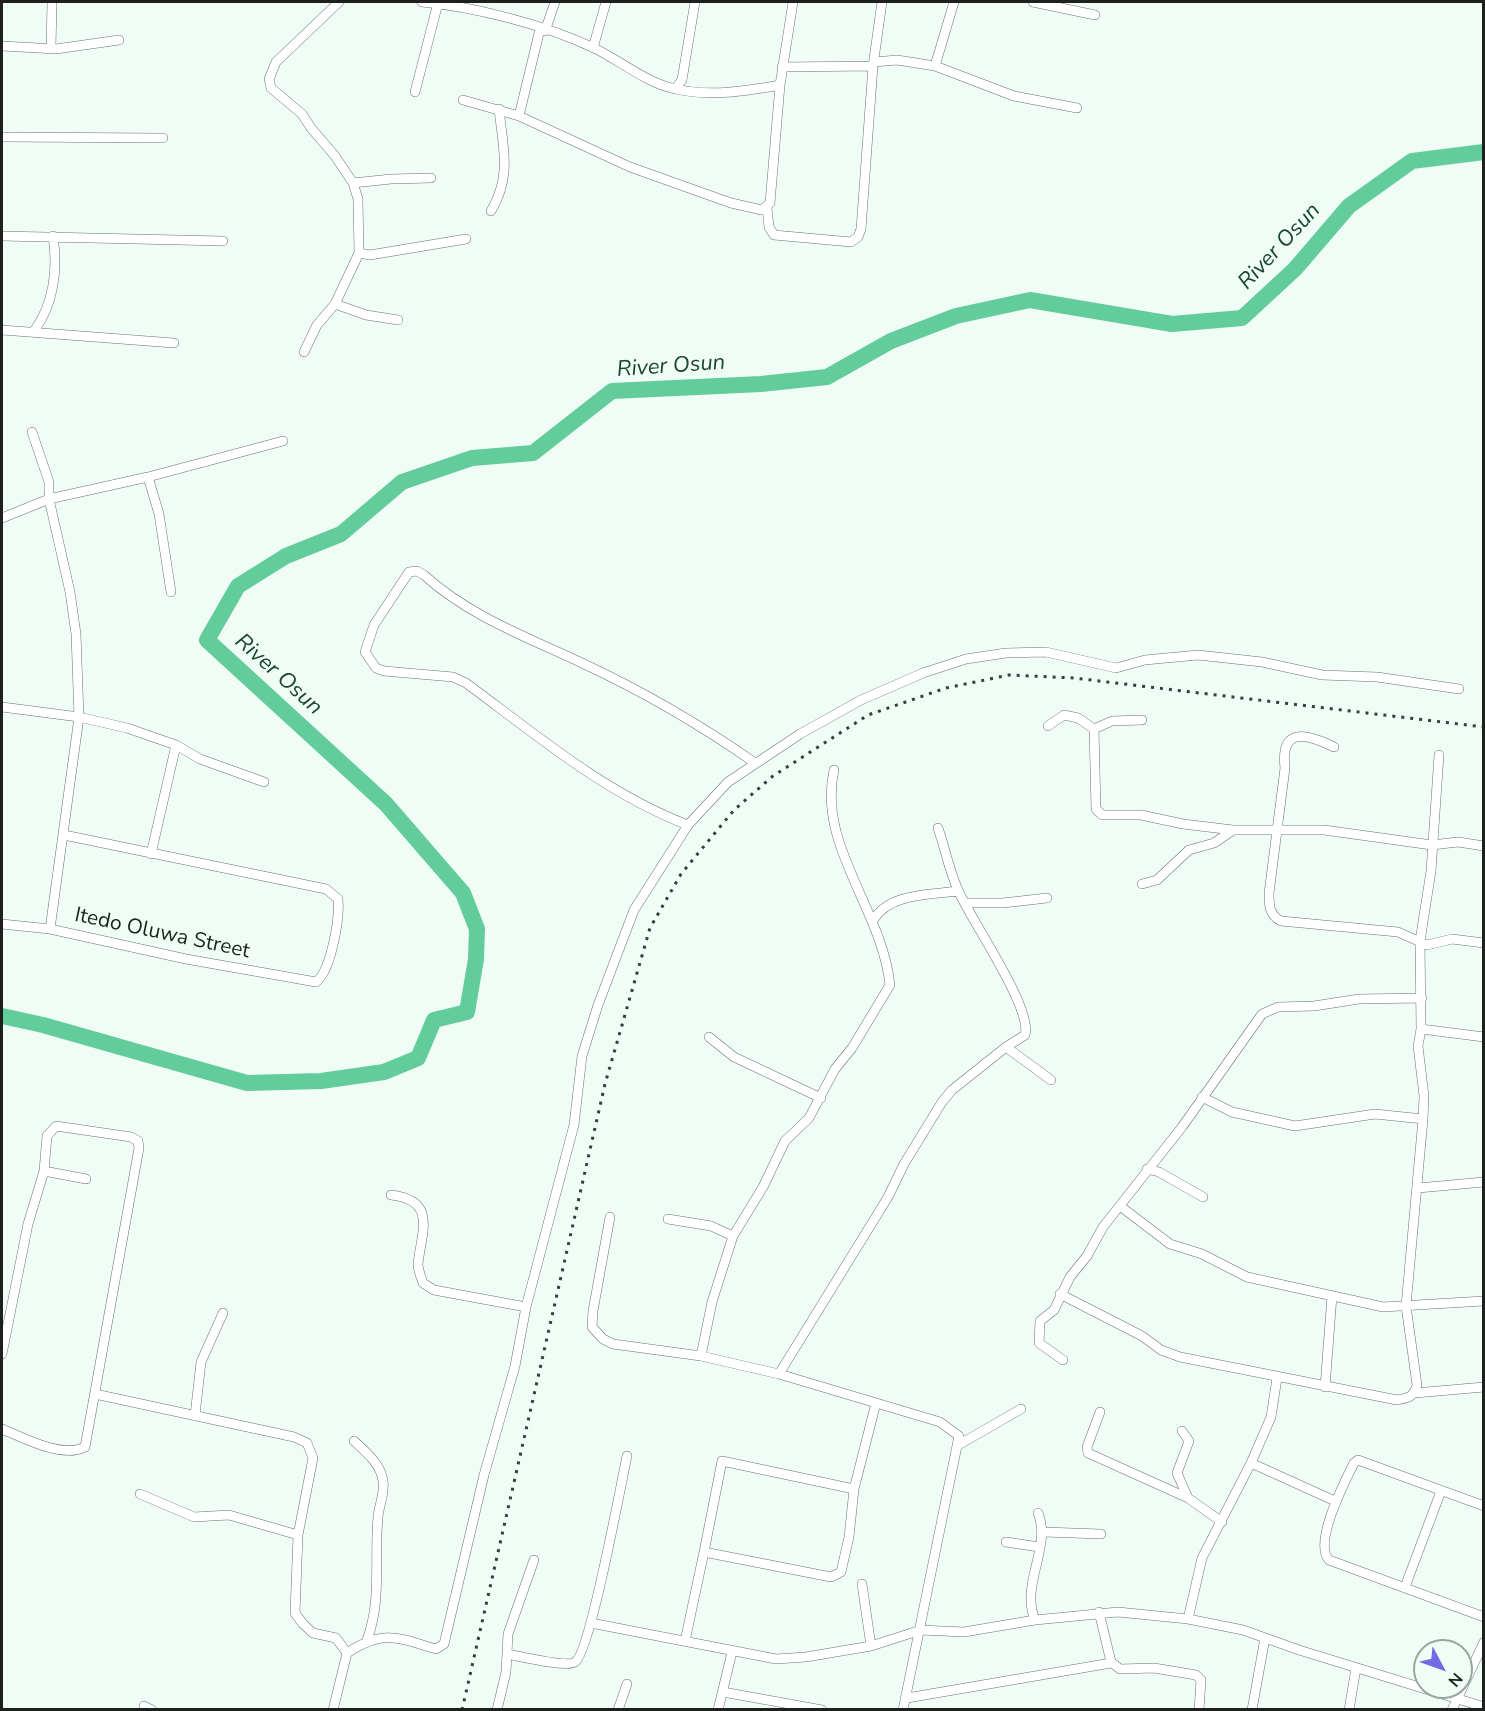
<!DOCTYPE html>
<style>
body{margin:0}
#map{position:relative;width:1485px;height:1711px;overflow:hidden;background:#f0fdf6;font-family:"Nunito Sans",sans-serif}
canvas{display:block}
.frame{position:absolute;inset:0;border:3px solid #1c211e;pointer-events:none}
.north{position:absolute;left:1413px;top:1639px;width:60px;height:60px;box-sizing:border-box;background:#f0fdf6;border:2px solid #9ba5a0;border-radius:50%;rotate:131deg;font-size:16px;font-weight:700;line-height:24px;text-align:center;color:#1c211e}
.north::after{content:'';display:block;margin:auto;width:21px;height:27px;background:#7469e4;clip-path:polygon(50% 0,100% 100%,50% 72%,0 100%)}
</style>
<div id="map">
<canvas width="1485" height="1711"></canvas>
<div class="frame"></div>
<div class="north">N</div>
</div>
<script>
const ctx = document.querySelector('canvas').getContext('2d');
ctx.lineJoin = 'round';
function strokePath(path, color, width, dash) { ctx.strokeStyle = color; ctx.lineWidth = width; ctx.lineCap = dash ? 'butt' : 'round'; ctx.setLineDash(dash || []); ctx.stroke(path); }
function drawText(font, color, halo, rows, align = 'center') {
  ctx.font = font + ' "Nunito Sans",sans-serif'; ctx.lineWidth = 5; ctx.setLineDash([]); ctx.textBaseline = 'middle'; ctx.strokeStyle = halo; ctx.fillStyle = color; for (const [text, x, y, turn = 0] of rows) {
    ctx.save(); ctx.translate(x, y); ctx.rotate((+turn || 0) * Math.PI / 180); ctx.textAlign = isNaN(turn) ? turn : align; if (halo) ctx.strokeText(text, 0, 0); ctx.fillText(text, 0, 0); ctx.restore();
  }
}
const river = new Path2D(`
 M2,1016L43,1025L247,1083L321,1081L384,1072L418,1058L434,1020L467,1012L476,959L477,929L463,893L386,804L207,640L238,586L286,556L341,534L402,482L472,458L533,453L612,391L761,384L827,377L891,341L956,316L1030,300L1172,324L1242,318L1295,269L1349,206L1412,161L1484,152`);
const minor = new Path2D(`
 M422,2C476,7 545,25 594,48C621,61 646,83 676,89C710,97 746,91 780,85
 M1033,2L1095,15
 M545,31L555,2
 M2,46L56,49L119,40
 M51,48L52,2
 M593,48L606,2
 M874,62L897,60L935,66L954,2
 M935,66L1014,96L1077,108
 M782,67L873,66
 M675,89L682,80L695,2
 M415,92L438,3
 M463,100L519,116L630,167L731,203L762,210L770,203L780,85L793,2
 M519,116L540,29
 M2,137L163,138
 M353,183L391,179L431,178
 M767,208L769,227L774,235L851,242L858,237L861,229L873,66L882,2
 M491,211C512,176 503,148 499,109
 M2,236L223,241
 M359,253L370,255L466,239
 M335,304L366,315L398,320
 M2,330L174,343
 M34,331C54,304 58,269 53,236
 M304,352L317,325L335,304L359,253L358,199L353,183L335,156L311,128L302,114L271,88L269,79L276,62L339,2
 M32,432L49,482V499L70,592L76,634L79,717L50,929
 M148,477L159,514L171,592
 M2,518L49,499L148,477L283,441
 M2,707L79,717L127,728L176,745L200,759L264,782
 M1048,726L1064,715L1078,718L1094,729L1096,809L1102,815H1141L1183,824L1233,830H1324L1432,845L1458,842L1484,846
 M1094,729L1112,721L1142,720
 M1334,747C1307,734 1280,726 1285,768L1269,893C1269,905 1269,915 1281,921L1398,932L1427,945L1452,939L1484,943
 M688,825C606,794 535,734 466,683L453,677L384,671L376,668L365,652L374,625L409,572L417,571L424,575C469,616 527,637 582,663C642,691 701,725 755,763
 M151,854L176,745
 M1142,884L1157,880L1189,850L1214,843L1233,830
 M966,903H1003L1047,898
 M874,919C890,893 930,895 958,891
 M2,924L50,929L186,959L316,982C331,971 340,918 338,899L326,889L64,835
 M1421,1029L1484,1037
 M709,1037L734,1057L821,1098
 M1006,1047L1051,1080
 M1202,1097L1232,1112L1295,1126L1375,1114L1423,1119
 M1147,1169L1159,1172L1203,1197
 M1418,1188L1484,1182
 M391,1195C438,1200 421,1233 418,1264C418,1270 421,1277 423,1283L434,1290L526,1307
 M1120,1206L1170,1244L1202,1254L1247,1277L1383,1307L1484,1301
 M610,1217L593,1311L592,1327L603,1339L613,1344L701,1356L779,1374L940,1422L959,1436L903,1710
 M668,1219L711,1226L733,1236
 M1060,1294L1142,1336L1161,1350L1180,1357L1397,1400C1408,1398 1414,1397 1417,1385L1406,1306L1423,1119L1424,1096L1418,1046L1421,1029L1420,941L1431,871L1439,755
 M2,1354L28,1224L44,1171L86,1179
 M701,1356L712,1302L733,1236L763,1187L785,1141L809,1118L835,1069L852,1048L890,985C882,909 817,845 834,770
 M1063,1360L1039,1343L1040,1321L1054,1310L1070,1277L1087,1256L1103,1227L1182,1127L1262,1014L1278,1007L1314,1006L1359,999L1422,998
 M779,1374L888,1197L904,1164L942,1102L952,1090L1006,1047L1025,1035C1033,1008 970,919 958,890C949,870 945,848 938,828
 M1325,1387L1332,1296
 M1415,1393L1484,1387
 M95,1394L294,1437L307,1443L313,1458L298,1535L295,1613L303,1624L313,1633L336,1638L347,1653
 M1100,1412L1087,1447L1088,1453L1188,1498L1222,1522
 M195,1415L201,1362L223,1313
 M2,1429C24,1438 62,1459 85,1447L139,1148L138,1141L131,1137L56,1126L47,1136L44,1171
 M1182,1431L1189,1441L1177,1473L1188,1498
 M354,1441C365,1451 381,1464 383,1481C385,1493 379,1505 378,1517C374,1559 382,1600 367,1640
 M960,1444L1021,1409
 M1251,1463L1335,1501
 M140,1494L194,1517L229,1515L298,1535
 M1484,1506L1358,1460L1354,1463C1345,1481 1313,1543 1329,1560L1484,1617
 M1044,1532L1101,1534
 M1006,1542L1039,1547
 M704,1552L722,1461L854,1489
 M862,1584L871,1646
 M1405,1587L1441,1491
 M1099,1612L1111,1662L1120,1669L1154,1668L1196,1675L1201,1680L1199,1710
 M1188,1619L1202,1558L1251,1463L1271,1417L1277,1378
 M1035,1620C1020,1584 1052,1547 1038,1513
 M591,1623L776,1659L806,1657L871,1646L921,1630L964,1632L1035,1620L1118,1612L1188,1619L1243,1630L1299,1650L1484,1707
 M685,1641L704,1552L831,1577L841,1572L849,1537L854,1489L876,1403
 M507,1654C519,1656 567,1668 575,1662C590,1653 621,1484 627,1456
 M723,1692L822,1710
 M907,1698L1111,1663
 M144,1706L152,1710
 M333,1710L347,1653C384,1629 398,1638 436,1649L444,1644L484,1475L515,1366L526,1307L574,1125L582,1056L598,1005L634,910L688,825L728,782L800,734L861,700L923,673L966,659L1006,653L1046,652L1116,668L1145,660L1198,655L1262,662L1322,675L1377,677L1459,689
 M497,1710L506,1672L508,1634L534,1560
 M618,1710L627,1684
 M718,1710L732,1652
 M1252,1710L1265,1638
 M1349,1710L1356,1668
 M1452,1710L1484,1642`);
const rail = new Path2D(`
 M462,1710L605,1084L650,928L681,874L734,810L773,776L868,715L946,688L1009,675L1074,678L1484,727`);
const streetNames = [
 ["Itedo Oluwa Street",162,934,12]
];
const waterNames = [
 ["River Osun",1280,247,-47],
 ["River Osun",671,367,-4],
 ["River Osun",278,675,42]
];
strokePath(river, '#62cc9a', 16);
strokePath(minor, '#67726c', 10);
strokePath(minor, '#fff', 9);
strokePath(rail, '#383e3b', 3, [3, 6]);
drawText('21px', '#1c211e', '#f0fdf6', streetNames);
drawText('italic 22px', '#194531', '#f0fdf6', waterNames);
</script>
